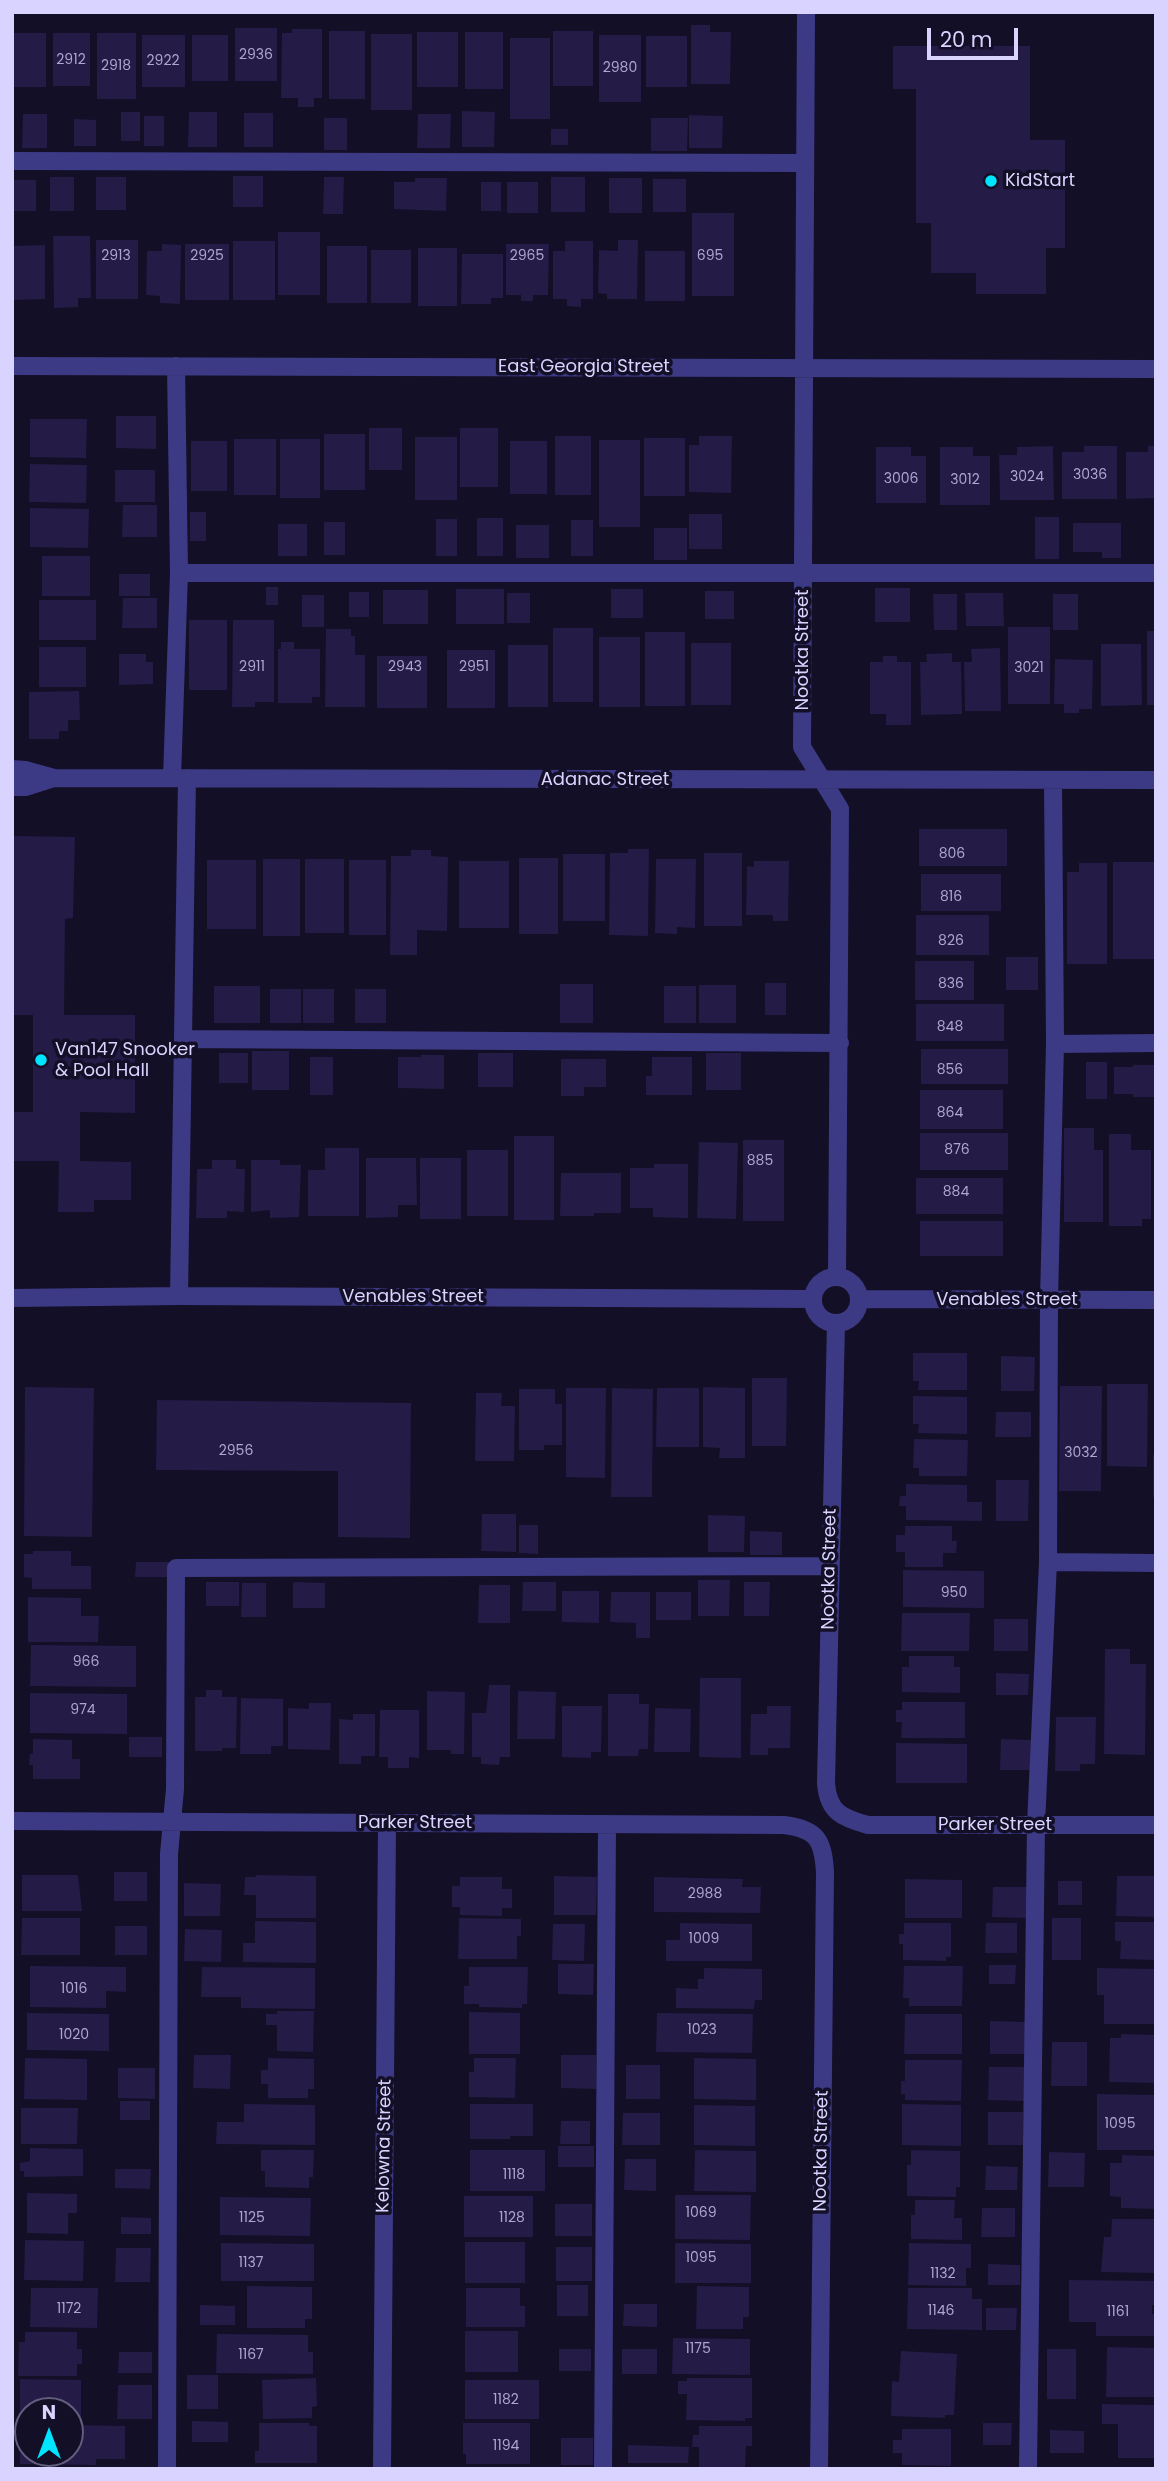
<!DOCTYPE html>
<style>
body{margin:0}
#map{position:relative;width:1168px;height:2481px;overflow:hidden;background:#130f26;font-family:Poppins,sans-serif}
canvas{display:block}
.frame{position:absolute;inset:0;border:14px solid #d9d4ff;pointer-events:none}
.north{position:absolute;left:14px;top:2397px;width:70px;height:70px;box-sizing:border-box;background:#130f26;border:2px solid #625e7d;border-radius:50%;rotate:0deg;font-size:19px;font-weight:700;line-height:28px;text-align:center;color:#d9d4ff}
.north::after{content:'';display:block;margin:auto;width:24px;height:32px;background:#00e5ff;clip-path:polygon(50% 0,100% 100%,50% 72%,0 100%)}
.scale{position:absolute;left:927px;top:28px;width:91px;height:32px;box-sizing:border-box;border:4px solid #d9d4ff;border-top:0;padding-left:9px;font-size:21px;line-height:24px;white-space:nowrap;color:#d9d4ff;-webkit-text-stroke:5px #130f26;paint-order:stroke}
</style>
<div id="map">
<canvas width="1168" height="2481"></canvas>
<div class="frame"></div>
<div class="north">N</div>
<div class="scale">20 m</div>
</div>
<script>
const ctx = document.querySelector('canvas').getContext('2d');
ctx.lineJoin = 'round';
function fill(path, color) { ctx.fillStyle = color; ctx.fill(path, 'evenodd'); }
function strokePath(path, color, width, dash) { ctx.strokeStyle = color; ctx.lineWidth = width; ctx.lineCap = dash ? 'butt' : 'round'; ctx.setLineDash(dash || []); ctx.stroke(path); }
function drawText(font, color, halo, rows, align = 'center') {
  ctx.font = font + ' Poppins,sans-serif'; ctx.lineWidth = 7; ctx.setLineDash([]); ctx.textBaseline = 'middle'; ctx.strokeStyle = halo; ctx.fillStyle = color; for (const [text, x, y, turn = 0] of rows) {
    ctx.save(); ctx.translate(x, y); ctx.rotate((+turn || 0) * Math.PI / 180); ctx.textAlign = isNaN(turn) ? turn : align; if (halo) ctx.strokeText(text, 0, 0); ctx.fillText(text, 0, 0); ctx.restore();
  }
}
const building = new Path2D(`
 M691,25H710V32H731L730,84H691Z
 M235,28H277V81H235Z
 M292,29H322V98H314V107H298V98H281L282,33H292Z
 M329,31H365V99H329Z
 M553,31H593V86H553Z
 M417,32H458V87H417Z
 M465,32H503V89H465Z
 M12,33H46V87H12Z
 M53,33H90V86H53Z
 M97,33H136V99H97Z
 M371,34H412V110H371Z
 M142,35H185V87H142Z
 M192,35H228V81H192Z
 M599,35H641V102H599Z
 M646,36H687V87H646Z
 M510,38H550V119H510Z
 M893,46H1030V140H1065V248H1046V294H976V273H931V223H916V89H893Z
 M462,111L495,112L494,147H462Z
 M121,112H140V141H121Z
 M189,112H217V147H188Z
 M244,113H273V147H244Z
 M23,114H47V148H22Z
 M418,114H451L450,148H417Z
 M689,115L723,116L722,148H689Z
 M144,116H164V146H144Z
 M324,118H347V150H324Z
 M651,118H688L687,151H651Z
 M74,119L96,120V146H74Z
 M551,129H568V145H551Z
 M233,176H263V207H233Z
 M50,177H74V211H50Z
 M96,177H126V210H96Z
 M324,177H344L343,214H323Z
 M551,177H585V212H551Z
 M415,178H447L446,211L394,209V182H415Z
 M609,178H642V213H609Z
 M653,179H686V212H653Z
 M12,180H36V211H12Z
 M481,182H501V211H481Z
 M507,182H538V213H507Z
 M692,213H734V296H692Z
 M278,232H320V295H278Z
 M53,236H90L91,298H78V307L54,308Z
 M96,240H138V299H96Z
 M618,240H638L637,299H607V294L598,293L599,250L618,251Z
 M233,241H275V300H233Z
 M565,241H593V299H581V307L567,306V299H553V251H565Z
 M162,244L181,245L180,304L160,303V296L146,295L147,251H162Z
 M185,244H229V300H185Z
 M506,244H549L548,295H533V301H521V295H506Z
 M45,245V299L12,300V246Z
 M327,246H367V303H327Z
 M418,248H457V306H418Z
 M371,250H411V303H371Z
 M645,251H685V301H645Z
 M462,254H503V298H491V304H461Z
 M116,416H156V449L116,448Z
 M30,419H87L86,458L30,457Z
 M369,428H402V470H369Z
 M460,428H498V487H460Z
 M324,434H365V490H324Z
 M555,436H591V495H555Z
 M699,436H732L731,493L689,492V445H699Z
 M415,437H457V500H415Z
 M644,438H685V496H644Z
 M234,439H276V495H234Z
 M280,439H320V498H280Z
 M599,440H640V527H599Z
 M191,441H227V491H191Z
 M510,441H547V494H510Z
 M1053,446L1054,500H1000L999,455H1017V447Z
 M1084,446H1117V499H1062V452H1084Z
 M1148,446H1156V498L1126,499V452H1148Z
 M876,447H911V456H926V503H876Z
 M940,447H973V456H990V505H940Z
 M30,464L87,465L86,503L29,502Z
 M115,470H155V502H115Z
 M123,505H157V537H122Z
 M30,508L89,509L88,548L30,547Z
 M190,512H206V541H190Z
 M689,514H722V549H689Z
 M1035,517H1059V559H1035Z
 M477,518H503V556H477Z
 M436,519H457V556H436Z
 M571,520H593V556H571Z
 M324,522H345V555H324Z
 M1073,523H1121V558H1102V552H1073Z
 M278,524H307V556H278Z
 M516,525H549V558H516Z
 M654,528H687V560H654Z
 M42,556H90V596H42Z
 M119,574H150V596H119Z
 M266,587H278V605H266Z
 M875,588H910V622H875Z
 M456,589H504V624H456Z
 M611,589H643V618H611Z
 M383,590H428V624H383Z
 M705,591H734V619H705Z
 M349,592H369V617H349Z
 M507,593H530V623H507Z
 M965,593H1003L1004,626H966Z
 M933,594H957V630H934Z
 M1053,594H1078V630H1053Z
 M302,595H324V627H302Z
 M123,598H157V628H122Z
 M39,600H96V640H39Z
 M189,620H227V690H189Z
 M233,620H274V702H255V707H232Z
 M1008,627H1050V704H1008Z
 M553,628H593V702H553Z
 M326,629H351V636H355V655H365V707H325Z
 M1147,631H1156V705H1147Z
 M645,632H685V706H645Z
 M599,637H640V707H599Z
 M281,642H294V649H320V697H312V703H278V649H281Z
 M691,643H731V705H691Z
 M1101,644H1141L1142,705L1101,706Z
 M508,645H548V707H508Z
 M39,647H86V687H39Z
 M1000,648L1001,711H965L964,662H972L971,649Z
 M447,650H495V708H447Z
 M952,653V662H961L962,714L921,715L920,662H927L926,654Z
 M119,654H146V662H153V684L119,685Z
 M377,656H427V708H377Z
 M883,656H897V662H911V725H886V714H870V662H883Z
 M1055,659L1093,660L1092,709H1079V713H1064V704H1054Z
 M79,691L80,720H68V731H59V739H29V692Z
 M919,829H1007V866H919Z
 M12,836L75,837L73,918L65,919L64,1015H135V1113L80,1112V1161L131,1162V1200H94V1212H58L59,1161H12V1112H33V1015H12Z
 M628,849H649L648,936L609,935L610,853H628Z
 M411,850H431V856L448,857L447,931L417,930V955H390L391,856H411Z
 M704,853H742V926H704Z
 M563,854H605V921H563Z
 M519,858H558V934H519Z
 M263,859H300V936H263Z
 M305,859H344V933H305Z
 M656,859H696L695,928L677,927V934L655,933Z
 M207,860H256V929H207Z
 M349,860H386V935H349Z
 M459,861H509V928H459Z
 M754,861H789L788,921H773V915H746L747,866L754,867Z
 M1113,862H1155V959H1113Z
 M1079,863H1107V964H1067V872H1079Z
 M921,874H1001V911H921Z
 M916,915H989V955H916Z
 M1006,957H1038V990H1006Z
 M915,961H974V1000H915Z
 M765,983H786V1015H765Z
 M560,984H593V1023H560Z
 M699,985H736V1023H699Z
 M214,986H260V1023H214Z
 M664,986H696V1023H664Z
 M270,989H301V1023H270Z
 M303,989H334V1023H303Z
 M355,989H386V1023H355Z
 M916,1004H1004V1041H916Z
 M921,1049H1008V1084H921Z
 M252,1051H289V1090H252Z
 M219,1053H248V1083H219Z
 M478,1053H513V1087H478Z
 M706,1053H741V1090H706Z
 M421,1055H444V1089L398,1088V1057H421Z
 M310,1057H333V1095H310Z
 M652,1057H692V1095H646V1076H652Z
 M561,1059H606V1087H584V1096H561Z
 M1086,1062H1107V1099H1086Z
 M1133,1065H1156V1097H1133V1094H1114V1067H1133Z
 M920,1090H1003V1129H920Z
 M1064,1128H1094V1150H1103V1222H1064Z
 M920,1133H1008V1170H920Z
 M1109,1134H1131V1150H1151V1219H1142V1226H1109Z
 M514,1136H554V1220H514Z
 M743,1140H784V1221H743Z
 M699,1142L738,1143L736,1219L697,1218Z
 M325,1148H359V1216H308V1170H325Z
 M467,1150H508V1216H467Z
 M366,1158H416L417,1205H398V1217L366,1218Z
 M420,1158H461V1219H420Z
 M212,1160H236V1169H245L244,1212L227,1211V1218H196L197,1169H212Z
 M251,1160H280V1165H301L299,1217L270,1218V1210L251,1212Z
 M654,1164H688V1218L653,1217V1208H630V1168H654Z
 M561,1173H621V1213H594V1216H560Z
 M916,1178H1003V1214H916Z
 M920,1221H1003V1256H920Z
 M913,1353H967V1390H918L919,1381H913Z
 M1001,1356L1035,1357L1034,1391H1001Z
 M752,1378H787L786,1446H752Z
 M1107,1384H1148L1147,1467L1107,1466Z
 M1060,1386H1102L1101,1491H1059Z
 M25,1387L94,1388L92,1537L24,1536Z
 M703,1387L745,1388V1458H719L720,1448L703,1447Z
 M566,1388H606L605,1478L566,1477Z
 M612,1388L653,1389L652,1497H611Z
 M657,1388H699V1447H656Z
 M519,1389H555V1404H562V1445H544V1450H519Z
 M476,1393H502L501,1406H515L514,1461H475Z
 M913,1396L967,1397V1434L918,1433L919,1424H913Z
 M157,1400L411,1403L410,1538L338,1537V1471L156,1470Z
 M996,1412H1031V1437H995Z
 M914,1439L968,1440L967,1476H919V1468H913Z
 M1153,1455H1156V1497H1153Z
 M996,1480H1029L1028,1521H996Z
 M906,1484L967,1485V1502H982V1521L906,1520V1506H899L900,1496H906Z
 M482,1514H516V1552L481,1551Z
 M708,1515L745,1516L744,1552H708Z
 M519,1525H538V1554L519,1553Z
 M905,1526H952V1541H957L956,1553H943V1567H905V1552H896V1535H905Z
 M750,1531L782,1532V1555H750Z
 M33,1551H71V1566H91V1589H32V1578L24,1577V1554H33Z
 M136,1562H171V1577H135Z
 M903,1570L984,1571V1608L903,1607Z
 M698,1580H730L729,1616H698Z
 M206,1582H239V1606H206Z
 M293,1582L325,1583V1608H293Z
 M523,1582H556V1611H522Z
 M744,1582H770L769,1616H744Z
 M242,1583H266V1617H241Z
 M479,1585H510V1623H478Z
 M562,1591H599V1623L562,1622Z
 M611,1592H650V1638H636V1623L610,1622Z
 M656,1592H691V1620H656Z
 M28,1597L81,1598V1616H99L98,1642H28Z
 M902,1613H970L969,1651H901Z
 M994,1619H1028V1651H994Z
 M31,1645L136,1646V1687L30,1686Z
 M1105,1649H1130V1664H1146L1145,1755L1104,1754Z
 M909,1656H954V1667H960V1693L902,1692V1667H909Z
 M996,1673L1029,1674L1028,1695H996Z
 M700,1678H741V1758L699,1757Z
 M489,1685H510V1757H500L499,1765L481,1764V1757H472V1713H486Z
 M206,1690H222V1697H237L236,1748H222V1751H195V1697H206Z
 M427,1691L465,1692L464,1754H451V1750H427Z
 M518,1691L556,1692L555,1739H517Z
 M30,1693L127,1694V1734L30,1733Z
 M608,1694H639V1704H649L648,1749H639L638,1756H608Z
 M241,1698L283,1699V1746H271V1754H240Z
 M902,1702H965V1738H901L902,1722H896V1710H902Z
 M309,1703H331L330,1750L288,1749V1708L309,1709Z
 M562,1706H602L601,1752H591V1758L562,1757Z
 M767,1706H791L790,1748H768V1755H750L751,1714H767Z
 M655,1708L691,1709L690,1752H654Z
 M380,1710H419V1758L409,1757V1768H388V1757H379Z
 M353,1714H375V1756H361V1764H339V1719L353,1720Z
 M1056,1717H1096L1095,1764H1080V1771H1055Z
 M129,1737H162V1757H129Z
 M33,1739L72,1740V1759H80V1779H33V1765H29L30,1754H33Z
 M1001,1739L1031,1740L1030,1770H1000Z
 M896,1743L967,1744V1783H896Z
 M114,1872H147V1901H114Z
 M22,1875H78L82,1911H22Z
 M256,1875L316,1876V1918H256V1895H244L245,1877H256Z
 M554,1876L597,1877L596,1915H554Z
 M1117,1876H1156V1917L1116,1916Z
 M460,1877H502V1889H512V1908H502V1916L460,1915V1907H452V1886H460Z
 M654,1877L743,1879L742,1887H761L760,1913L654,1912Z
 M905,1879L962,1880V1918H905Z
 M1058,1881H1082V1905H1058Z
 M184,1883L221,1884L220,1916H184Z
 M993,1887H1027V1918L992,1917Z
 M22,1918H80V1955H21Z
 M459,1918L521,1919V1936H517V1959H458Z
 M1052,1918H1081V1960H1052Z
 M255,1921L316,1922V1963L243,1962V1943H255Z
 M1115,1922H1156V1960L1120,1959L1121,1941H1115Z
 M680,1923L752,1924V1961H666V1940H680Z
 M904,1923H951V1957H946V1961L903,1960V1944H899V1934H904Z
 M986,1923H1017V1953H985Z
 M553,1924H585L584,1961L552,1960Z
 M115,1926H147V1955H115Z
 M185,1929L222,1930L221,1962L184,1961Z
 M558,1964H594L593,1995L558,1994Z
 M989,1965H1016L1015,1984H989Z
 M30,1966L126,1967V1992L106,1991V2008L30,2007Z
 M904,1966H963L962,2006H909V1998H903Z
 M202,1967L315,1968V2009L241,2008V1997H201Z
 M469,1967H528L527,2004H522V2008L479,2007V2004H464V1986H469Z
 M704,1968L762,1969V2000H755L754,2009L676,2008V1988L698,1989V1979H704Z
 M1097,1968L1156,1969V2024H1104V1995H1097Z
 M277,2011H314L313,2052L277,2051V2025H266V2014H277Z
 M469,2012L520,2013V2054H469Z
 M27,2013L109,2014V2051L27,2050Z
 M657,2013L753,2014L752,2053L656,2052Z
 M905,2014H962V2054H904Z
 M990,2021L1025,2022V2054H990Z
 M1121,2034L1156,2035V2083L1109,2082L1110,2038H1121Z
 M1052,2042H1087V2086H1051Z
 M194,2055H231L230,2089L193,2088Z
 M561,2055H596V2089L561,2088Z
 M25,2058L87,2059V2100L24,2099Z
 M268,2058L314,2059V2089H308V2098H268V2084H261V2070H268Z
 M474,2058H516L515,2098L469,2097V2072H474Z
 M694,2058L756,2059V2100L694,2099Z
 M905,2060H962L961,2101L905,2100V2094H901V2081H905Z
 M626,2065H660V2099H626Z
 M989,2067H1024V2101L988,2100Z
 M118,2068H155V2099L118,2098Z
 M1097,2094L1156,2095V2150H1097Z
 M120,2101H150V2120H120Z
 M244,2104L315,2105V2145L216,2144L217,2122H244Z
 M470,2104H533V2136H510V2139H470Z
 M902,2104L961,2105V2146L902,2145Z
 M694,2105L755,2106V2146L694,2145Z
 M21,2108H78L77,2144H21Z
 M988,2112H1023V2145H988Z
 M623,2113H660V2145H622Z
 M561,2121H590V2144H560Z
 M558,2146H594V2167H558Z
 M30,2148L83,2149V2176L24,2177V2171H20V2163L30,2161Z
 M261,2150H314L313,2177H309V2188L265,2187V2171H261Z
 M470,2150H545V2191H470Z
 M695,2150L756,2151V2192L694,2191Z
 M911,2150L960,2151V2187H956V2197L907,2196V2165H911Z
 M1049,2152L1085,2153L1084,2187H1048Z
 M1122,2155L1156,2156V2209L1121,2208V2197L1110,2196V2163H1122Z
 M625,2159H656V2191L624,2190Z
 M986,2166L1018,2167L1017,2190H985Z
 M115,2169H151L150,2189L115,2188Z
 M27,2193L77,2194V2213H68V2234L27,2233Z
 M675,2195H751L750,2240L675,2239Z
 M464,2196H533V2237H464Z
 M220,2197L311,2198L310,2236L220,2235Z
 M915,2200H955L954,2218H962V2240L911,2239V2215H915Z
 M555,2204H592V2236H555Z
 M982,2208H1015V2237H981Z
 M121,2217L151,2218V2234H121Z
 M1112,2219H1156V2273L1101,2272L1104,2237H1111Z
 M25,2240L84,2241L83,2281L24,2280Z
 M465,2242H525V2283H465Z
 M221,2243L314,2244V2281H221Z
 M675,2243L751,2244V2283H675Z
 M909,2243L971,2244V2268H966V2286L908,2285Z
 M556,2247H592V2281H556Z
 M116,2248H151L150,2282H115Z
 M988,2264L1020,2265V2285H988Z
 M1069,2280L1156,2281V2305H1152V2314H1156V2336H1096V2322H1069Z
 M557,2285H588V2316H557Z
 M247,2286L312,2287V2319H305V2328H247Z
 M697,2286L749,2287V2317H743V2329H696Z
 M31,2288H98L97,2328L30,2327Z
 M466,2288H520V2306H525V2327H466Z
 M908,2288H972V2299H982V2330L907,2329Z
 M624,2304H657V2327L623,2326Z
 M200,2305L235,2306V2325H200Z
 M986,2308H1017L1016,2330H986Z
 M465,2331H518V2372H465Z
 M25,2332H77V2349H82V2364H77V2376H18L19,2342H25Z
 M217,2334L308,2335V2352H313V2374L216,2373Z
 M673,2338L750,2339V2375L672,2374Z
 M1107,2347L1156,2348V2397H1106Z
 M559,2349H591V2371H559Z
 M622,2349H657V2374H622Z
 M1047,2349H1076V2399H1047Z
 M901,2351L957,2354L954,2415H945V2418L891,2416L892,2381L899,2382Z
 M119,2352H152V2373H118Z
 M187,2375H218V2409H187Z
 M316,2378L317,2406L312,2407V2418L263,2419L262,2380Z
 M687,2378H752V2418H745V2421L686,2420L687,2394H678V2381H687Z
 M20,2379L81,2380V2421H70V2411H28V2421H20Z
 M465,2380H539V2419H465Z
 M118,2385H152V2419H117Z
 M1102,2404L1156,2405V2458H1118V2424H1102Z
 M192,2421L228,2422V2442H192Z
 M259,2423H309V2426H317V2463H255V2451H259Z
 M463,2423H530V2464H466V2454H463Z
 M983,2423H1012L1011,2445H983Z
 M20,2424L28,2425V2453H70V2425L125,2426V2459H96V2465L20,2464Z
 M699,2426H752V2446H746L745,2468H699V2447H692L693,2435H699Z
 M902,2429H951V2466L902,2465V2453H893V2440H902Z
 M1050,2430L1084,2431V2453H1050Z
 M561,2438H593V2465H561Z
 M628,2445L689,2447L688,2463H628Z`);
const minor = new Path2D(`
 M806,12L802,747L840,809L837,1277
 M12,161L805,163
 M12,366L1156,369
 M179,573H1156
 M12,769L25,770L54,778L1156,780
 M172,778L179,573L176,366
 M12,787H26L54,778
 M184,1039L840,1043
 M1055,1044L1156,1043
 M813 1300a23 23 0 1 1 46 0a23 23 0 1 1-46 0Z
 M179,1296L187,778
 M12,1298L179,1296L813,1299
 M859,1299L1156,1300
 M836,1323L826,1783C828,1812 842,1818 868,1825H1156
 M1048,1562L1156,1563
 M12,1821L784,1825C817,1829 823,1840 825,1872L819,2469
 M167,2469L169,1854L175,1789L176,1568L830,1566
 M382,2469L387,1824
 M603,2469L607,1824
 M1028,2469L1036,1825L1048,1562L1049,1300L1055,1044L1053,780`);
const markers = [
 [991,181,7,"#00e5ff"],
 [41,1060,7,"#00e5ff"]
];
const numberNames = [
 ["2936",256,55],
 ["2912",71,60],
 ["2922",163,61],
 ["2918",116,66],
 ["2980",620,68],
 ["2913",116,256],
 ["2925",207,256],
 ["2965",527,256],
 ["695",710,256],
 ["3036",1090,475],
 ["3024",1027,477],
 ["3006",901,479],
 ["3012",965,480],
 ["2911",252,667],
 ["2943",405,667],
 ["2951",474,667],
 ["3021",1029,668],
 ["806",952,854],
 ["816",951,897],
 ["826",951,941],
 ["836",951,984],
 ["848",950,1027],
 ["856",950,1070],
 ["864",950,1113],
 ["876",957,1150],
 ["885",760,1161],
 ["884",956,1192],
 ["2956",236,1451],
 ["3032",1081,1453],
 ["950",954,1593],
 ["966",86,1662],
 ["974",83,1710],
 ["2988",705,1894],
 ["1009",704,1939],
 ["1016",74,1989],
 ["1023",702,2030],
 ["1020",74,2035],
 ["1095",1120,2124],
 ["1118",514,2175],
 ["1069",701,2213],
 ["1125",252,2218],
 ["1128",512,2218],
 ["1095",701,2258],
 ["1137",251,2263],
 ["1132",943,2274],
 ["1172",69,2309],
 ["1146",941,2311],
 ["1161",1118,2312],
 ["1175",698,2349],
 ["1167",251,2355],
 ["1182",506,2400],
 ["1194",506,2446]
];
const poiNames = [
 ["KidStart",1005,181],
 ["Van147 Snooker",55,1050],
 ["& Pool Hall",55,1071]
];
const streetNames = [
 ["East Georgia Street",584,367],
 ["Nootka Street",803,650,-90],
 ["Adanac Street",605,780],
 ["Venables Street",413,1297],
 ["Venables Street",1007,1300],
 ["Nootka Street",830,1569,-89],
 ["Parker Street",415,1823],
 ["Parker Street",995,1825],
 ["Kelowna Street",385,2146,-89],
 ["Nootka Street",822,2151,-89]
];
fill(building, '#241b47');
strokePath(minor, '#3d3a85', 18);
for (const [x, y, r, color] of markers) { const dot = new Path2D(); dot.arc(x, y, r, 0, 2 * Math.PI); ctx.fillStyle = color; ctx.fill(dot); strokePath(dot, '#130f26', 2.5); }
drawText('14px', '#aca6d1', null, numberNames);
drawText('18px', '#d9d4ff', '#130f26', poiNames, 'left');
drawText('18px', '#d9d4ff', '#130f26', streetNames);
</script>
